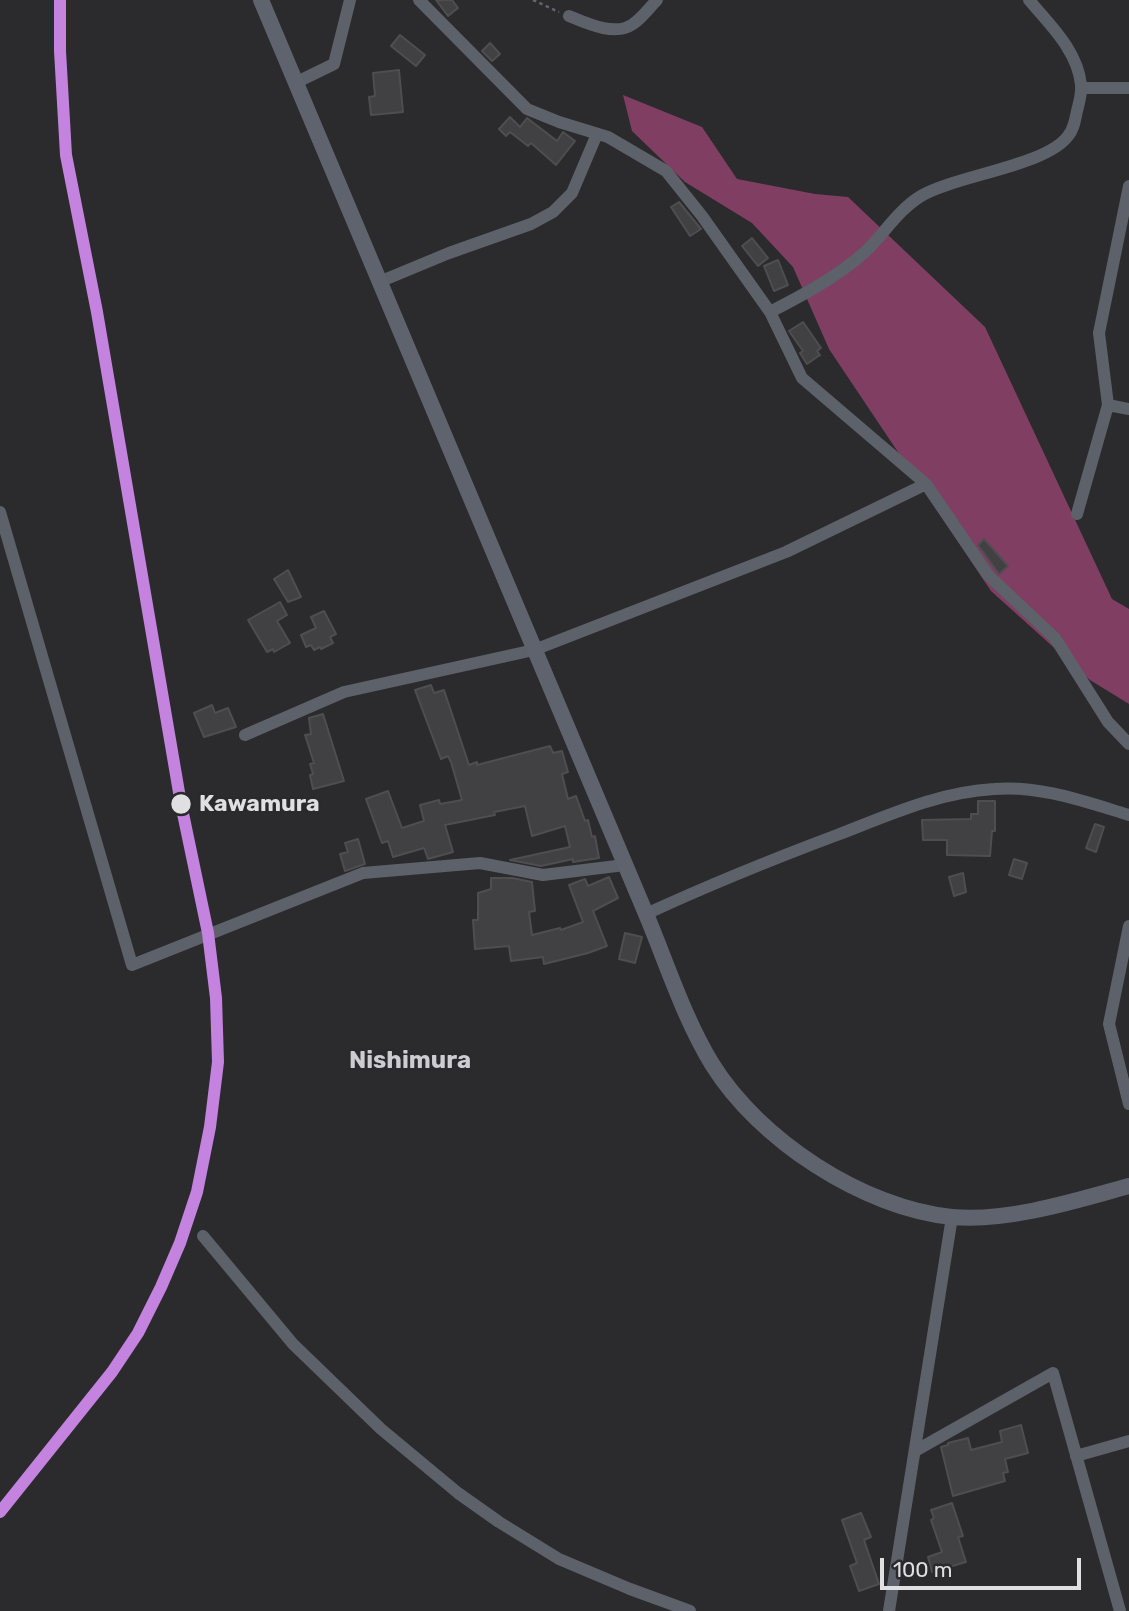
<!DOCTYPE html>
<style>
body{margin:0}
#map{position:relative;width:1129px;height:1611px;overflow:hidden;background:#2b2b2d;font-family:Rubik,sans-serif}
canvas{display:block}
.scale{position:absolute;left:880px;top:1558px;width:201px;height:32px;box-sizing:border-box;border:4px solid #e0e0e3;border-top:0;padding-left:9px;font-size:21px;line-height:24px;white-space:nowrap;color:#e0e0e3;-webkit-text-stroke:5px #2a2a2e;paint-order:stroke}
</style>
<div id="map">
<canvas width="1129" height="1611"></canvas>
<div class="scale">100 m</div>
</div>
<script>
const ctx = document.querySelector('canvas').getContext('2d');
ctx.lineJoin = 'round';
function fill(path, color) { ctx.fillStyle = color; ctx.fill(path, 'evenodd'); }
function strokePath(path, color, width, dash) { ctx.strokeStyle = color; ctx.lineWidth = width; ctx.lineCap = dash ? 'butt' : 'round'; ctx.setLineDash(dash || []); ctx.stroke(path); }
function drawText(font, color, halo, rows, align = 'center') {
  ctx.font = font + ' Rubik,sans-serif'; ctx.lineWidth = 5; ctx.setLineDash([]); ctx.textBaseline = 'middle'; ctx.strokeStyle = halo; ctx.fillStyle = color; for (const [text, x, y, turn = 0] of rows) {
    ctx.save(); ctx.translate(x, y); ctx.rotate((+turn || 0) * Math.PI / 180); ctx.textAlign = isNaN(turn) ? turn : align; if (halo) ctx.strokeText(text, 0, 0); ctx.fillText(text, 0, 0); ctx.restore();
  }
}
const forest = new Path2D(`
 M623,95L702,127L737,179L815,194L848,197L985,327L1112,599L1129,609V704L1090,680L991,591L829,349L793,267L752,223L685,182L632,131Z`);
const building = new Path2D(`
 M436,0H452L458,8L448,16Z
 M400,35L425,55L416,66L391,46Z
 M490,43L500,54L492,61L482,51Z
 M399,70L403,112L371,115L369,97L375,96L373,73Z
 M510,117L520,127L527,118L557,141L563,132L575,141L556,165L531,143L528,146L510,132L506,136L499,129Z
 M679,202L701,229L690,236L671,207Z
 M752,238L768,258L758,266L742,246Z
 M778,260L788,285L774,291L764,266Z
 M803,322L821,348L817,351L820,355L807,364L800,353L803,351L789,331Z
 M984,539L1008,566L999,574L978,545Z
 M288,570L301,597L288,602L274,579Z
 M280,602L287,615L277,621L290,643L274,652L273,649L267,652L248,620Z
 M324,611L336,634L330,637L333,643L321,649L320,647L314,650L311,645L306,647L301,635L316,628L311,617Z
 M431,685L434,693L444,690L469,765L477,762V765L550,746L553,753L562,751L568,772L562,774L568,799L576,796L585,821L588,820L592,837L595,836L599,858L573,862V859L541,866L510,860L570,847L565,826L532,836L525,806L494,812L495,815L445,825L453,852L428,859L424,848L393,857L388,841L382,843L366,799L388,791L402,828L424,821L420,805L439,800L440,804L462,800L451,762L448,756L441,759L415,690Z
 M212,705L215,713L228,708L236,727L204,737L194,713Z
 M323,714L344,781L313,789L310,775L313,774L310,764L314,763L305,735L311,734L309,718Z
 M978,801H995V831H992L990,856L947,855V840H923L922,820L971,819V814H978Z
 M1095,824L1104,827L1096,852L1086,848Z
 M358,839L365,864L345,871L340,854L348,852L345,843Z
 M1014,859L1027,863L1022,879L1009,875Z
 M963,873L966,892L954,896L949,877Z
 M609,877L618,898L593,911L607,946L588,953L544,964L543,957L511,961L509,946L475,949L473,920H478V893L491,889V878H512L532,882L535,911L529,912L532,935L560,928L561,930L583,922L569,885L585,879L588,886Z
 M625,933L642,937L635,963L619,959Z
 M1021,1425L1028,1453L1005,1459L1008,1472L1003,1473L1005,1481L953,1496L941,1447L948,1445V1443L968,1438L971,1450L1002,1442L1000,1431Z
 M952,1503L963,1536L958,1537L966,1562L932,1572L928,1557L942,1552L931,1520L934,1518L931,1510Z
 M861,1513L871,1537L864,1540L879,1584L859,1591L850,1566L857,1563L842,1520Z`);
const path = new Path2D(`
 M533,0L559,12`);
const street = new Path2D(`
 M419,0L527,109L559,122L608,137L666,171L702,216L770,312L802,378L926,484L988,575L1055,638L1108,722L1129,744
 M569,16C586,23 615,37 633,24C642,18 649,8 657,0
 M295,83L334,64L350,0
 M1082,88H1129
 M379,282L449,253L531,224L553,212L572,193L597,134
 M770,312C803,295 837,277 865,252C884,234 898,210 921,196C957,175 1046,166 1068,136C1074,129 1075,120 1077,111C1079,103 1082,93 1081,85C1078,51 1050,25 1029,0
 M1108,405L1129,409
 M0,512L132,965L363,873L480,863L543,875L625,865
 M1077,514L1108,405L1099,333L1129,186
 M245,735L344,692L534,650L786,552L926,484
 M646,914C709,885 773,859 837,835C889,815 939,792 994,789C1040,785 1086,802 1129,815
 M1129,926L1109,1024L1129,1104
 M203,1236L293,1344L381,1429L458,1493L499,1522L559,1559L630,1589L690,1611
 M915,1451L1053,1373L1120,1611
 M1076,1456L1129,1441
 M889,1611L952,1217`);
const secondary = new Path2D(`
 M261,0L646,914C667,964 684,1018 712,1064C759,1140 863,1208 952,1217C1008,1222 1075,1201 1129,1186`);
const rail1 = new Path2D(`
 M0,1512L112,1372L138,1333L161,1287L180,1243L197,1192L210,1127L218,1062L216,998L208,933L181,804L97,312L66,155L60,51V0`);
const markers = [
 [181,804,11,"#e0e0e3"]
];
const stopNames = [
 ["Kawamura",199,804]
];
const neighbourhoodNames = [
 ["Nishimura",410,1061]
];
fill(forest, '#803f62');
fill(building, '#414143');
strokePath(building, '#4e4e50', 2);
strokePath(path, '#62666c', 2.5, [3.5, 3.5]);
strokePath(street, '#5c616a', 12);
strokePath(secondary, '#5e636d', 16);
strokePath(rail1, '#c483df', 12);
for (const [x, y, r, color] of markers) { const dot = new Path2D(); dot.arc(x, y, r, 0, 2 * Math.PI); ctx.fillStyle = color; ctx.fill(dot); strokePath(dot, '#2a2a2e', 2.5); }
drawText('bold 23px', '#e0e0e3', '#2a2a2e', stopNames, 'left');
drawText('bold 24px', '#cdccd1', '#2a2a2e', neighbourhoodNames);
</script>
